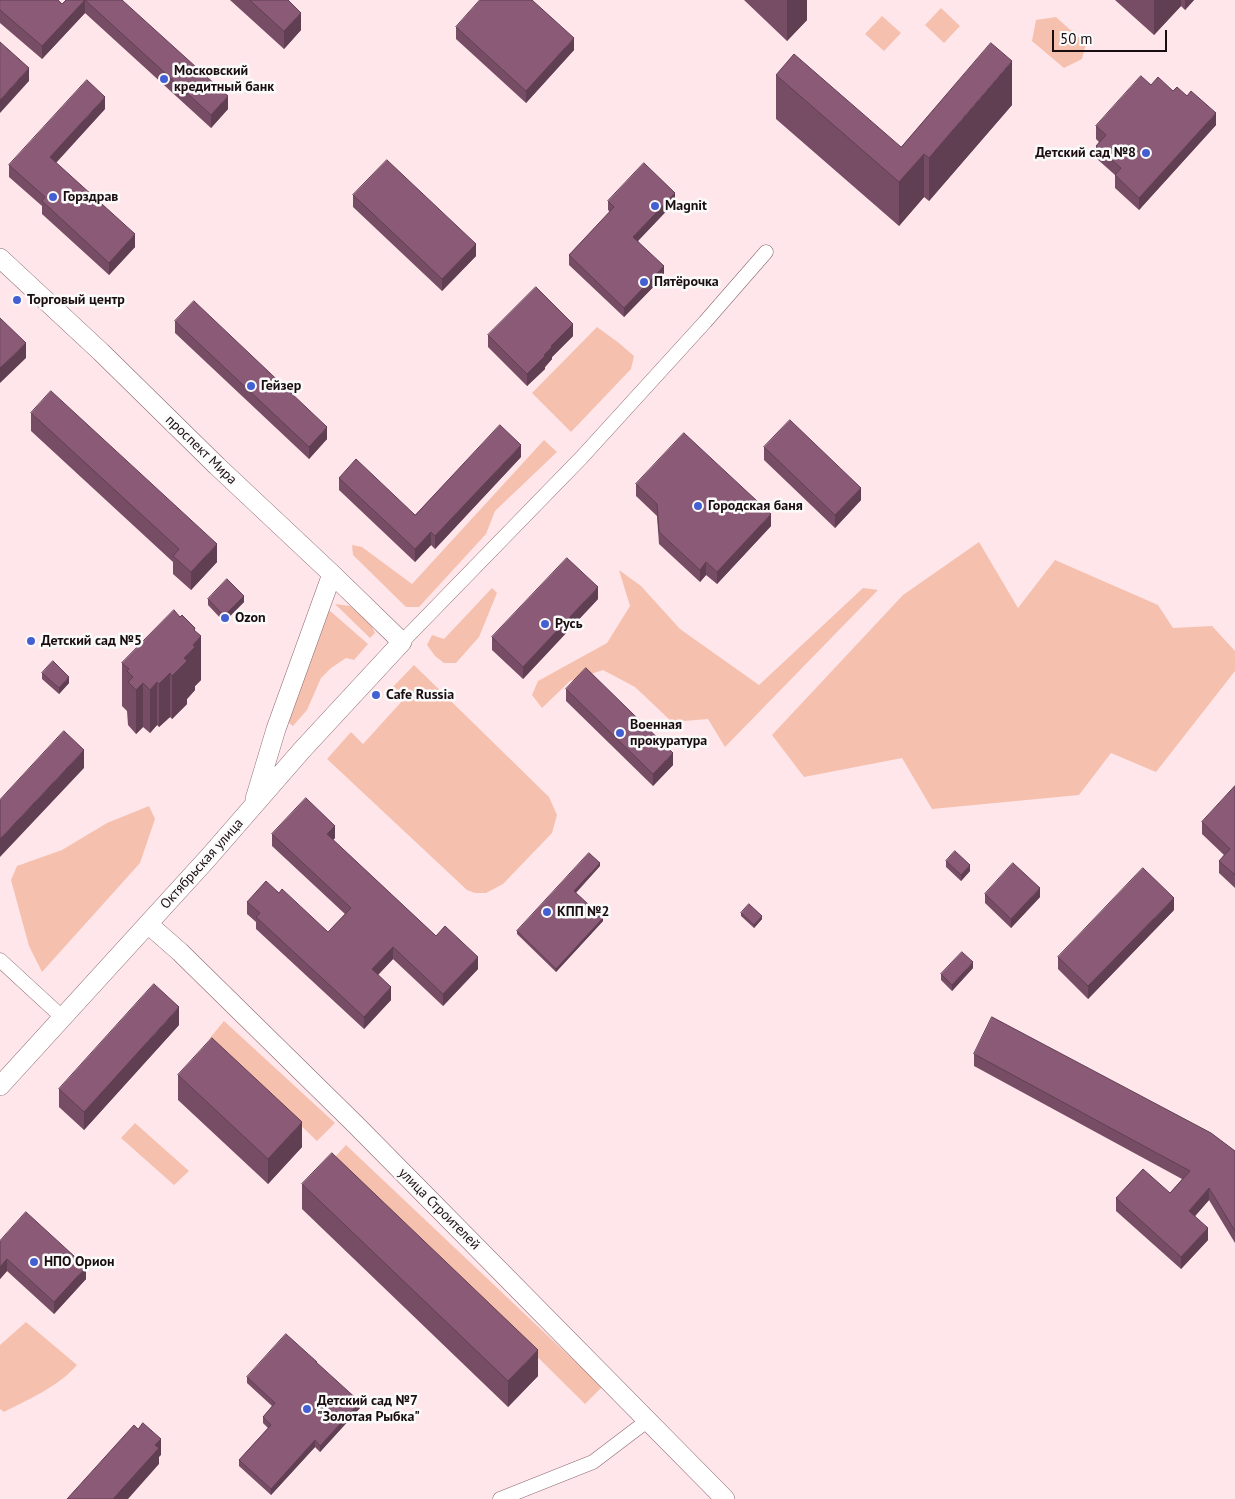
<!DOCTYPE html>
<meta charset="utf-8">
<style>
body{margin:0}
#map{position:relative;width:1235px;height:1499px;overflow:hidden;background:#fee6eb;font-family:"PT Sans",sans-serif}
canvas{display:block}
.scale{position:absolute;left:1052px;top:30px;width:115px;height:22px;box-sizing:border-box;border:2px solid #1a0d10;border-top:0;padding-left:6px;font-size:15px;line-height:18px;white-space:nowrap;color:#1a0d10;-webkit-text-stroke:4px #fafafa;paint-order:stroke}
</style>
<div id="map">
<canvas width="1235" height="1499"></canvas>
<div class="scale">50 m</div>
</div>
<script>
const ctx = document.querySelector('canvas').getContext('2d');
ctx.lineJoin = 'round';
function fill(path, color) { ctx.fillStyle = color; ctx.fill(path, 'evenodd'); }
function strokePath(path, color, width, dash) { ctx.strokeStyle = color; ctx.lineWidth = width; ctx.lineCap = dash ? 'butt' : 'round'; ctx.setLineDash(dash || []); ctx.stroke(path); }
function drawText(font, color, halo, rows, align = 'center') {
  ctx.font = font + ' "PT Sans",sans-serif'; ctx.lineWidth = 5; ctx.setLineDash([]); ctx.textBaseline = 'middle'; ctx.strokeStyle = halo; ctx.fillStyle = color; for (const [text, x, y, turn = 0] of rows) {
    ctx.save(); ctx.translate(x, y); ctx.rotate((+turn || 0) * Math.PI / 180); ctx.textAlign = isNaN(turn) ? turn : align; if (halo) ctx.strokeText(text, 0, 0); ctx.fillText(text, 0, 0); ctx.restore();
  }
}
const green = new Path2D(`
 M941,8L960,26L944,43L925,25Z
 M882,16L901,33L884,51L865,34Z
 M1056,17L1086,44L1082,59L1064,68L1032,41L1036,20Z
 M597,327L619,343L634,356L631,369L571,432L532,393Z
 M544,440L557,452L495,511L486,534L419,607H406L353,555L352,545L362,547L412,584Z
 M979,542L1018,608L1055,560L1158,605L1173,628L1212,626L1235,651V671L1156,772L1111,753L1079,795L932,809L902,758L804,777L772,735L903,595Z
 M619,570L641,586L680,629L759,685L863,588L878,590L725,747L708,719L672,722L635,687L603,670L570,681L542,708L532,695L538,681L607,643L630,606Z
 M492,588L497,593L479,637L456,663H444L435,656L427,645L432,635L444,639Z
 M335,604L350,606L371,624L375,633L370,638Z
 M329,610L368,644L354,660L346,658L331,668L321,678L307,710L293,726L289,723L290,715L325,618Z
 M414,665L549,797L557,815L552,833L503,884L486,893H475L467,890L327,759L351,732L363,744L403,700L391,689Z
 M149,806L155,819L140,863L42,972L29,946L11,880L17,866L62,850L107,823Z
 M224,1021L335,1123L317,1141L210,1038Z
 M135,1123L189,1171L174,1185L121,1138Z
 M346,1145L602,1387L585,1404L335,1157Z
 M26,1322L77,1365C58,1387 29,1399 4,1412L0,1409V1345Z`);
const street = new Path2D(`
 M402,642L582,457L705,322L766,252
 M0,960L63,1018
 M500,1499L593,1462L647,1421`);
const secondary = new Path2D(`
 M0,258L101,352L217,466L332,574L402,642L302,750L208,858L0,1086
 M255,799L276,729L332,574
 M148,924L180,952L356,1125L725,1499`);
const wall = new Path2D(`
 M0,0L62,4L66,0H122L228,109L211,128L85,13L42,59L0,23Z
 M230,0H288L301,30L284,49Z
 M744,0H807V20L787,41Z
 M1115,0H1194L1185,10L1181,6L1154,35Z
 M456,27L574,50L526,103L456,39Z
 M776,75L901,147L1012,105L929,201L924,197L899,226L776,119Z
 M1151,85L1173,91L1216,125L1139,210L1115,188V175L1096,158V146L1099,142L1096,139V126Z
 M105,109L56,163L135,247L109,275L42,214V206L9,177V165Z
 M353,195L476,256L442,291L353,207Z
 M608,201L675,202L638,241L664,276L624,317L569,265V255L610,212L608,210Z
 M175,321L327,439L309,459L175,333Z
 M488,335L573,336L552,357V359L545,367V369L527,386L488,347Z
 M31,413L217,562L191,590L173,574V562L31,431Z
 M764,447L861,500L835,528L764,460Z
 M521,457L435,549L431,545L415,562L339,490V478L415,515Z
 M636,484L771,526L717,584L706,575L700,582L659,544L657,516L636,496Z
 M208,599L244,602L224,622L208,605Z
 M598,599L523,679L492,650V637Z
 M180,617L195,631L201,680L195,686V690L187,699V704L172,719L170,717L159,727L157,725L150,733L143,727L136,734L128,725L127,711L122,706V663Z
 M42,673L69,683L59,694L42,679Z
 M566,689L673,765L653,786L566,701Z
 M1235,786V888L1219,873V861L1224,855L1202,834V822Z
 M272,834L335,838L333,840L436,936L478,969L443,1006L393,959L378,975L391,1000L364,1029L256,929V922L247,914V902L279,893L328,932L345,914L272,846Z
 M946,861L970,871L961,881L946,867Z
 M600,866L576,893L603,921L556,972L517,934V931Z
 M985,894L1040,897L1011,928L985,903Z
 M1174,910L1088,999L1058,969V957Z
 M741,913L762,919L754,928L741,916Z
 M973,968L952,991L941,980V974Z
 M179,1025L84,1130L59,1107V1089Z
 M974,1054L1235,1151V1243L1209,1200L1195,1216L1208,1240L1181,1269L1116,1211V1198L1170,1193L1182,1179L974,1066Z
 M178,1075L302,1147L268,1184L178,1100Z
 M302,1184L538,1376L508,1407L302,1209Z
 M0,1241L86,1279L54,1314L7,1271L0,1279Z
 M317,1363L360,1408L320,1452L315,1447L271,1495L239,1466V1460L268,1428L263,1423V1417L272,1406L247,1383V1377Z`);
const shadedWall = new Path2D(`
 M85,0V13L42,59V46Z
 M787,0H807V20L787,41Z
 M1154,0H1181V6L1154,35Z
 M1185,0H1194L1185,10Z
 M301,13V30L284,49V31Z
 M574,38V50L526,103V91Z
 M1012,61V105L929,201V158Z
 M29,68V81L0,113V100Z
 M228,96V109L211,128V115Z
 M105,97V109L50,169V157Z
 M1216,113V125L1139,210V198Z
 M924,154V197L899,226V182Z
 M675,193V202L633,246V237Z
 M135,234V247L109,275V263Z
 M476,244V256L442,291V279Z
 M664,266V276L624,317V308Z
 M573,324V336L552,357V359L545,367V369L527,386V374L551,346Z
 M26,343V358L0,383V368Z
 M327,427V439L309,459V447Z
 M521,445V457L435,549V536Z
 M861,488V500L835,528V515Z
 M771,514V526L717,584V572Z
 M431,532V545L415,562V549Z
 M217,544V562L191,590V572Z
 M706,562V575L700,582V570Z
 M598,587V599L523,679V667Z
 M244,596V602L224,622V616Z
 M195,628V642L201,636V680L195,686V690L187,699V704L172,719V676L184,658L194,630Z
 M170,673V717L159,727V684Z
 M69,677V683L59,694V688Z
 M157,682V725L150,733V690Z
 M143,683V727L136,734V690Z
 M84,750V768L0,857V839Z
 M673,753V765L653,786V774Z
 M335,826V838L327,846V834Z
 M600,863V866L574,894V891Z
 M970,865V871L961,881V875Z
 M1040,888V897L1011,928V919Z
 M1174,898V910L1088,999V986Z
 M762,916V919L754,928V925Z
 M603,918V921L556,972V969Z
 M393,947V959L372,981V969Z
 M478,957V969L443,1006V994Z
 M973,962V968L952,991V985Z
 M391,987V1000L364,1029V1017Z
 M179,1007V1025L84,1130V1112Z
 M302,1122V1147L268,1184V1159Z
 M1209,1188V1200L1189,1223V1211Z
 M1208,1228V1240L1181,1269V1257Z
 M7,1259V1271L0,1279V1267Z
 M86,1267V1279L54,1314V1302Z
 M538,1350V1376L508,1407V1381Z
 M360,1402V1408L320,1452V1446Z
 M161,1439V1455L159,1457V1464L128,1499H113L155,1445Z
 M315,1440V1447L271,1495V1489Z`);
const building = new Path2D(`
 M0,0H58L62,4L66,0H122L228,96L211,115L85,0L42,46L0,10Z
 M250,0H288L301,13L284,31Z
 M480,0H532L574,38L526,91L456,27Z
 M0,42L29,68L0,100Z
 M991,43L1012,61L929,158L924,154L899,182L776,75L794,54L901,147Z
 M1141,76L1151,85L1158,77L1173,91L1177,87L1187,96L1191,91L1216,113L1139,198L1115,175L1121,168L1096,146L1106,135L1096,126Z
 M87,80L105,97L50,157L135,234L109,263L42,201L45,197L9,165Z
 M387,160L476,244L442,279L353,195Z
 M644,163L675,193L633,237L664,266L624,308L569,255L614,207L608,201Z
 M536,287L573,324L551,346L552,347L544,355L545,356L527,374L488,335Z
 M194,301L327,427L309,447L175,321Z
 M0,318L26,343L0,368Z
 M51,391L217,544L191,572L173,556L179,549L31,413Z
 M790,420L861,488L835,515L764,447Z
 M500,425L521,445L435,536L431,532L415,549L339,478L356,459L415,515Z
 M684,433L771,514L717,572L706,562L700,570L659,532L657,504L636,484Z
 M567,558L598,587L523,667L492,637Z
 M227,579L244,596L224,616L208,599Z
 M174,610L180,617L182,615L195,628L194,630L201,636L193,645L195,647L184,658L187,661L172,676L170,673L159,684L157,682L150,690L143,683L136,690L128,682L133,677L127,671L129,669L122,663Z
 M53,661L69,677L59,688L42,673Z
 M586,668L673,753L653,774L566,689Z
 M64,731L84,750L0,839V800Z
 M1235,786V875L1219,861L1230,849L1202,822Z
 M306,798L335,826L327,834L436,936L445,926L478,957L443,994L393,947L372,969L391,987L364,1017L256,917L260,913L247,902L266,881L279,893L282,889L328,932L351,908L272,834Z
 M955,851L970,865L961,875L946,861Z
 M589,853L600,863L574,891L603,918L556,969L517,931Z
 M1013,863L1040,888L1011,919L985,894Z
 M1143,868L1174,898L1088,986L1058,957Z
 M749,904L762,916L754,925L741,913Z
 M962,952L973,962L952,985L941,974Z
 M154,984L179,1007L84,1112L59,1089Z
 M992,1017L1211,1133L1235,1151V1231L1209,1188L1189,1211L1208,1228L1181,1257L1116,1198L1143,1169L1170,1193L1190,1171L974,1054Z
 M212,1038L302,1122L268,1159L178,1075Z
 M332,1153L538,1350L508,1381L302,1184Z
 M26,1212L86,1267L54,1302L7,1259L0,1267V1241Z
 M286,1334L317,1362H316L360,1402L320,1446L315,1440L271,1489L239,1460L271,1425L263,1417L275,1403L247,1377Z
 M143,1423L161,1439L155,1445L159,1448L113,1499H67L134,1425L138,1429Z`);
const markers = [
 [164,79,5,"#445fd2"],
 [1146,153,5,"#445fd2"],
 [53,197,5,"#445fd2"],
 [655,206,5,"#445fd2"],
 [644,282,5,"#445fd2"],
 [17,300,5,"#445fd2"],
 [251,386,5,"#445fd2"],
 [698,506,5,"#445fd2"],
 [225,618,5,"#445fd2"],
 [545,624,5,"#445fd2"],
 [31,641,5,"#445fd2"],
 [376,695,5,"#445fd2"],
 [620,733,5,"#445fd2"],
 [547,912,5,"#445fd2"],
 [34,1262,5,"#445fd2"],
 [307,1409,5,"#445fd2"]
];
const poiNames = [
 ["Московский",174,71],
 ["кредитный банк",174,87],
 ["Детский сад №8",1136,153,"right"],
 ["Горздрав",63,197],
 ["Magnit",665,206],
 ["Пятёрочка",654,282],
 ["Торговый центр",27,300],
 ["Гейзер",261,386],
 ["Городская баня",708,506],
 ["Ozon",235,618],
 ["Русь",555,624],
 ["Детский сад №5",41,641],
 ["Cafe Russia",386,695],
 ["Военная",630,725],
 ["прокуратура",630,741],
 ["КПП №2",557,912],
 ["НПО Орион",44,1262],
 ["Детский сад №7",317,1401],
 ["\"Золотая Рыбка\"",317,1417]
];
const streetNames = [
 ["проспект Мира",201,450,44],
 ["Октябрьская улица",202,864,-48],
 ["улица Строителей",439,1209,45]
];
fill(green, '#f6c0ae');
strokePath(street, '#8a6770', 15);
strokePath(secondary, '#8a6770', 20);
strokePath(street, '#fff', 14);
strokePath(secondary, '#fff', 19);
fill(wall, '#774d65');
fill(shadedWall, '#613f53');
fill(building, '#8a5a76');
strokePath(building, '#613f53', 1);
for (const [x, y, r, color] of markers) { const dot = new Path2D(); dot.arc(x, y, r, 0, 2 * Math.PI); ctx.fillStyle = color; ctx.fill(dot); strokePath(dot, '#fafafa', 2); }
drawText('bold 14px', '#1a0d10', '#fafafa', poiNames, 'left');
drawText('14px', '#1a0d10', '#fafafa', streetNames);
</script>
